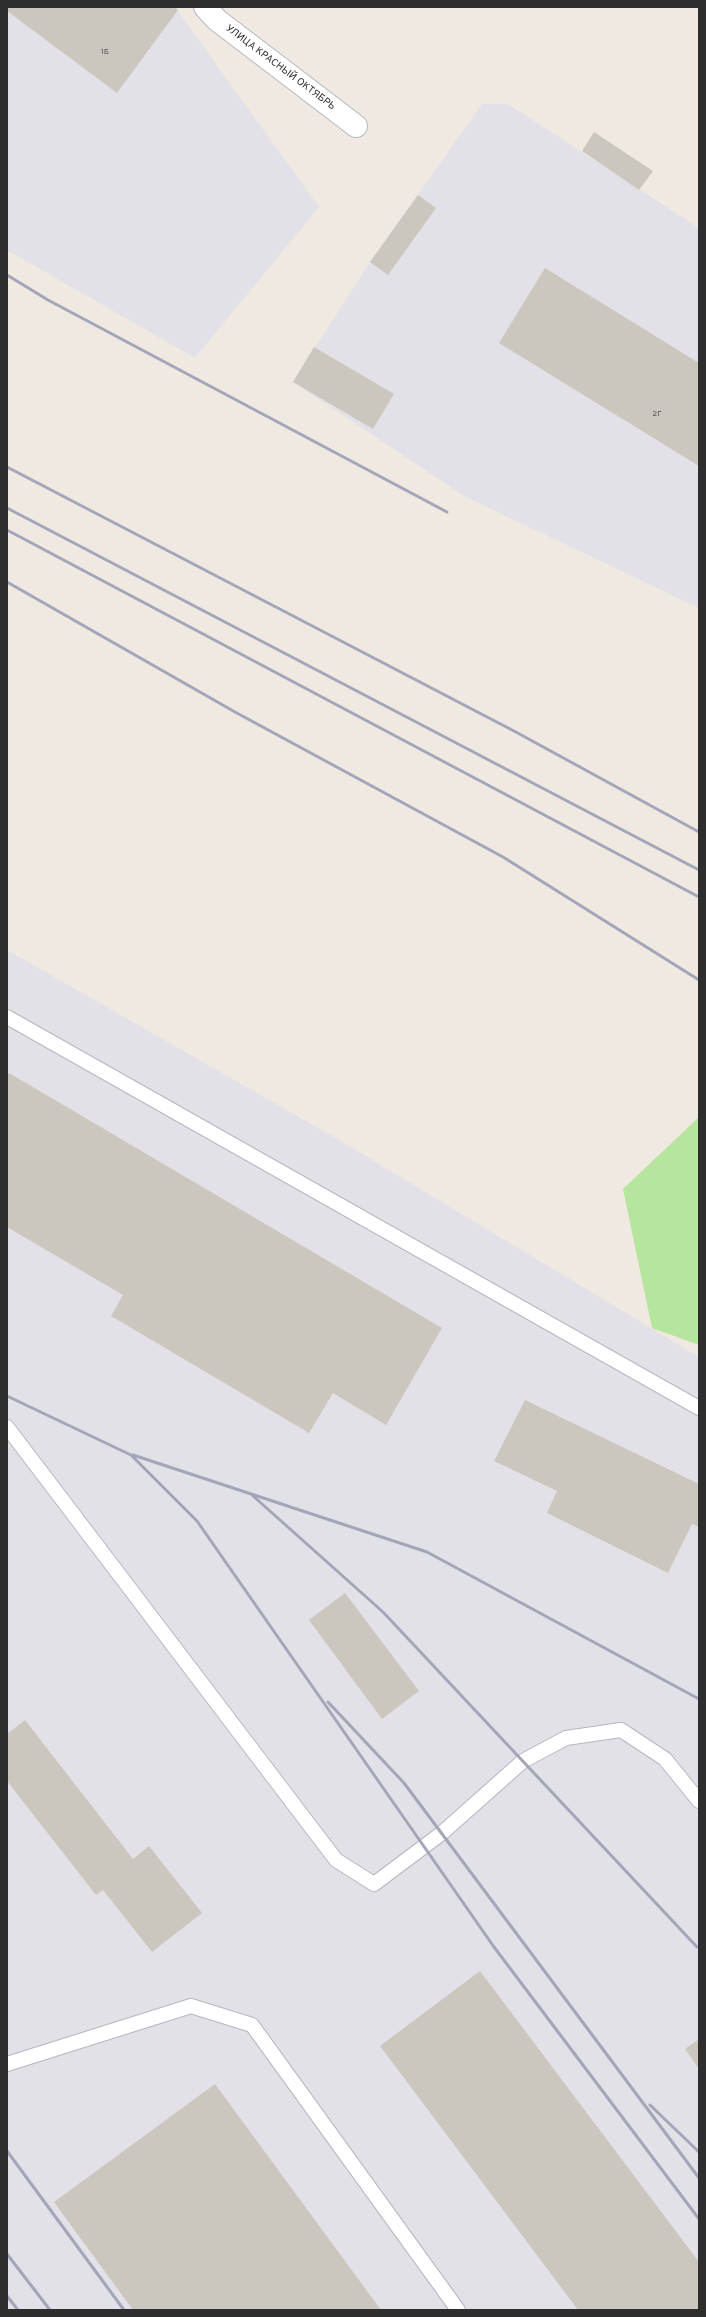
<!DOCTYPE html>
<meta charset="utf-8">
<style>
body{margin:0}
#map{position:relative;width:706px;height:2317px;overflow:hidden;background:#efe9e1;font-family:Overpass,sans-serif}
canvas{display:block}
.frame{position:absolute;inset:0;border:8px solid #2e2e2e;pointer-events:none}
</style>
<div id="map">
<canvas width="706" height="2317"></canvas>
<div class="frame"></div>
</div>
<script>
const ctx = document.querySelector('canvas').getContext('2d');
ctx.lineJoin = 'round';
function fill(path, color) { ctx.fillStyle = color; ctx.fill(path, 'evenodd'); }
function strokePath(path, color, width, dash) { ctx.strokeStyle = color; ctx.lineWidth = width; ctx.lineCap = dash ? 'butt' : 'round'; ctx.setLineDash(dash || []); ctx.stroke(path); }
function drawText(font, color, halo, rows, align = 'center') {
  ctx.font = font + ' Overpass,sans-serif'; ctx.lineWidth = 3.5; ctx.setLineDash([]); ctx.textBaseline = 'middle'; ctx.strokeStyle = halo; ctx.fillStyle = color; for (const [text, x, y, turn = 0] of rows) {
    ctx.save(); ctx.translate(x, y); ctx.rotate((+turn || 0) * Math.PI / 180); ctx.textAlign = isNaN(turn) ? turn : align; if (halo) ctx.strokeText(text, 0, 0); ctx.fillText(text, 0, 0); ctx.restore();
  }
}
const industrial = new Path2D(`
 M7,7H175L319,207L195,358L7,250Z
 M482,104H508L699,228V608L464,496L293,382L370,262Z
 M7,950L339,1140L699,1357V2310H7Z`);
const green = new Path2D(`
 M699,1117V1345L652,1328L623,1189Z`);
const building = new Path2D(`
 M7,7H175L178,10L117,93L7,11Z
 M594,132L653,171L639,190L582,151Z
 M418,195L436,208L388,275L370,262Z
 M545,268L699,363V466L499,343Z
 M314,347L394,394L373,429L293,382Z
 M9,1073L442,1328L386,1425L333,1393L309,1433L111,1316L123,1295L7,1227V1076Z
 M525,1400L699,1484V1527L692,1524L668,1573L547,1513L557,1491L494,1461Z
 M345,1593L419,1691L382,1719L309,1620Z
 M25,1720L133,1859L149,1846L202,1913L152,1952L103,1890L96,1895L7,1781V1734Z
 M480,1971L699,2262V2310H578L380,2046Z
 M699,2039V2069L685,2049Z
 M215,2084L381,2310H133L54,2202Z`);
const service = new Path2D(`
 M7,1017L699,1408
 M7,1427L336,1860L374,1884L442,1833L523,1761L566,1738L621,1730L665,1759L699,1801
 M7,2064L191,2006L252,2025L458,2310`);
const minor = new Path2D(`
 M205,7L217,20L356,126`);
const rail = new Path2D(`
 M7,275L48,300L447,512
 M7,467L514,731L699,832
 M7,508L699,870
 M7,530L699,897
 M7,582L235,712L503,857L699,980
 M7,1396L131,1455L197,1521L494,1947L699,2219
 M133,1455L427,1552L699,1699
 M252,1495L383,1612L697,1947
 M328,1702L404,1783L699,2178
 M650,2105L699,2152
 M7,2151L124,2310
 M7,2254L50,2310
 M7,2296L18,2310`);
const numberNames = [
 ["1Б",105,52],
 ["2Г",657,414]
];
const streetNames = [
 ["УЛИЦА КРАСНЫЙ ОКТЯБРЬ",280,68,37]
];
fill(industrial, '#e3e1e8');
fill(green, '#b6e59e');
fill(building, '#cbc7bf');
strokePath(service, '#b4b7c1', 16);
strokePath(minor, '#b4b7c1', 24);
strokePath(service, '#fff', 14);
strokePath(minor, '#fff', 22);
strokePath(rail, '#a3a6b8', 3);
drawText('8px', '#555452', null, numberNames);
drawText('10px', '#2e2e2e', '#fff', streetNames);
</script>
